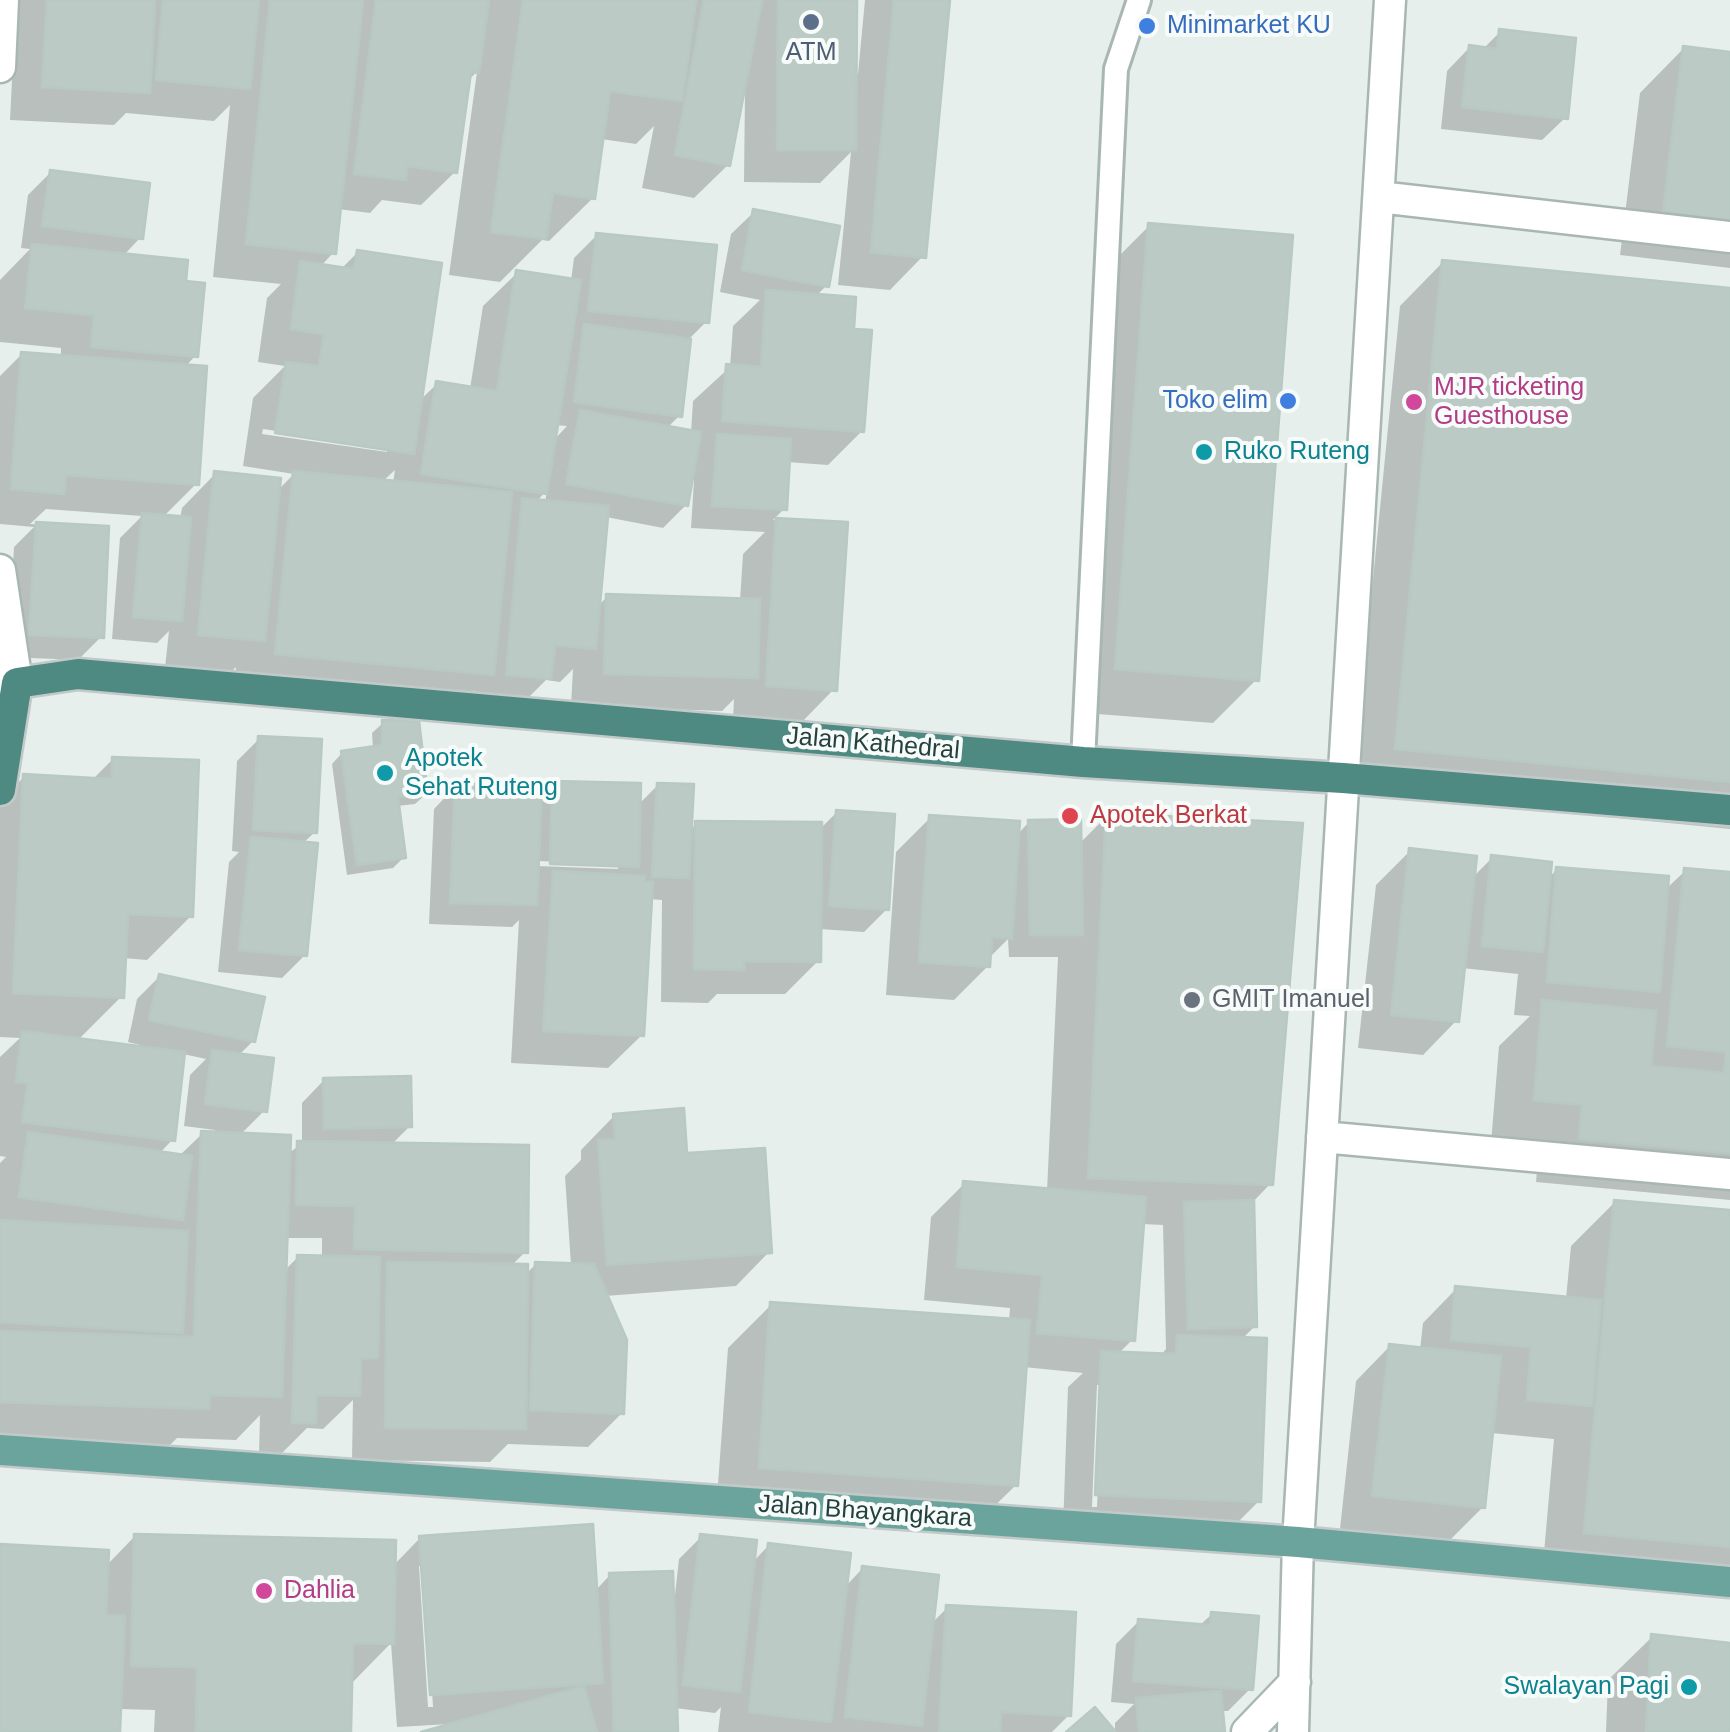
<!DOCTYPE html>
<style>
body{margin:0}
canvas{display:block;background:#e6efec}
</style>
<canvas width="1730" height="1732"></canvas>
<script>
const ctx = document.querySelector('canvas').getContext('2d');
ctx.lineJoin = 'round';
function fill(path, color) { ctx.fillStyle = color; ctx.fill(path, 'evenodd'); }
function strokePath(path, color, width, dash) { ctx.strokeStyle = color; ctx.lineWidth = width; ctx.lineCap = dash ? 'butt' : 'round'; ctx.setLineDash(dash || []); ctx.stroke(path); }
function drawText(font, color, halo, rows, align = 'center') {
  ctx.font = font + ' Arial,sans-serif'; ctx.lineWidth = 8; ctx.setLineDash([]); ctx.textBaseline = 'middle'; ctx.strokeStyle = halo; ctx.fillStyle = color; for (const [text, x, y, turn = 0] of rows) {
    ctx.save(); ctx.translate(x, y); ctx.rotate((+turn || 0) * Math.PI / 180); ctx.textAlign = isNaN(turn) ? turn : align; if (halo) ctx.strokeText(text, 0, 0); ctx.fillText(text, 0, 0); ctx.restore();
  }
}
const shadow = new Path2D(`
 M16,0H855L854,74H858L865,0H948L923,256L890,290L838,285L851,152L820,183L744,182L745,91H742L728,165L694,198L642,188L654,126L636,144L601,139L593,198L549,241L542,240L500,282L449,275L477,72L467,81L455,172L421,205L382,200L370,213L338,209L334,252L320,267L341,269L357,253L419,401L437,384L470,389L483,306L517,273L571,281L574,258L597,235L706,322L689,339L679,416L667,428L691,433L693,401L730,367L733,326L760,300L720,292L731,234L754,212L826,286L816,296L851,331L862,431L828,465L787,462L784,509L773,520L845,525L834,689L801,723L733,719L734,699L722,711L571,706L573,669L560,682L546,680L515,711L473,708L475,690L447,717L233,696L236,667L229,674L165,668L169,631L157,643L112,639L120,538L142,516L46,509L30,524L106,529L101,637L78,660L8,657L14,547L34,527L0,524V376L22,354L61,357V348L0,342V280L30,249L21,248L28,195L51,172L140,238L123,256L183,283L195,356L185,367L196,484L163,517L180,519L182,508L215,474L277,491L294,474L243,466L253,398L285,366L258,362L267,298L281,284L213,277L230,105L214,121L126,113L114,125L10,120ZM555,425L567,426L553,441ZM263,429L387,447V452L262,434ZM395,470L393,483L382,482ZM690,480H694L691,528L765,532L743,554L740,601L607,597L598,606L606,517L663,528L686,505ZM547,490L545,503L536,502Z
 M1500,32L1565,118L1542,140L1441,129L1447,71L1469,48L1483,49Z
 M1683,49L1730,55V268L1620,255L1640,93Z
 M1149,226L1257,679L1213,723L1072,712L1106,269Z
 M1443,262L1730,291V829L1352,792L1400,306Z
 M383,723L426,794L415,804L397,806L404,857L393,868L347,875L332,764L342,753L373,749L372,733Z
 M259,739L315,832L302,844L305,955L282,978L218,972L229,862L239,852L232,851L237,761Z
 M113,759L191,916L147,960L123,958L122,996L77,1041L139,1049L140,1045L128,1042L137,999L159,977L253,1041L238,1056L264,1111L240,1135L288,1154L302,1143V1103L324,1080L410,1126L391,1145L525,1252L511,1266L525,1275L536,1264L571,1265L565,1176L581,1160V1150L614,1116L685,1156L769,1252L736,1286L605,1296L622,1413L588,1447L508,1444L490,1462L352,1460L353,1400L323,1429L307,1428L279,1456L259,1455L260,1415L236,1440L177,1438L163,1452L0,1446V1163L6,1157L0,1156V1057L20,1038L0,1037V801L24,777L92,780ZM183,1054L206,1059L190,1075L184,1126L215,1130V1134H202L179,1156L159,1154L172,1140ZM285,1238H322V1258L298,1257L283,1272Z
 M553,783L638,805L658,785L689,831L696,824L819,830L837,812L887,909L864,932L819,929L818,961L785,994H717L708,1003L661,1002L662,900L650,899L642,1035L608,1068L511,1063L519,920L512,927L429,924L434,809L456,786L539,797ZM537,861L618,864V869L537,866Z
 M1107,816L1270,1184L1252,1203L1255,1326L1241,1340L1259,1501L1225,1535L1063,1528L1068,1387L1083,1373L1024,1367L1016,1485L972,1528L716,1511L728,1348L771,1305L1009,1321L1010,1308L924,1300L931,1217L964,1184L1047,1191L1058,957H1009L1008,939L988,959V966L954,1000L886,995L896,852L930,818L1017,835L1029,822L1079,844ZM1142,1224L1163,1225L1166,1349L1160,1356L1118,1354L1132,1340ZM1097,1385H1102L1097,1507H1092Z
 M1410,851L1472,878L1492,858L1548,879L1557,869L1665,890L1685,871L1730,875V1200L1536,1182L1539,1148L1491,1143L1499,1046L1530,1016L1514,1015L1518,974L1462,968L1456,1021L1423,1055L1358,1048L1376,885Z
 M1615,1202L1730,1212V1591L1542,1576L1554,1439L1491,1433L1483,1507L1449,1541L1340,1529L1356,1381L1389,1347L1420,1350L1423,1323L1456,1289L1566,1299L1571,1246Z
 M135,1536L393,1566L420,1538L595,1591L610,1575L675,1595L679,1559L701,1537L752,1563L769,1545L845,1587L862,1569L931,1624L947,1608L1069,1715L1052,1732H718L721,1707L715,1713L675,1708L676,1732H430L450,1724L397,1727L391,1643L350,1685L349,1732H154L155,1710L119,1709L117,1732H0V1546L106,1566ZM419,1566H424L433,1707H428Z
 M1212,1614L1250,1689L1228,1711H1220L1222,1732H1115V1723L1134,1704L1111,1702L1116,1644L1139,1621L1199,1626Z
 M1652,1637L1730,1645V1732H1606L1608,1680Z`);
const building = new Path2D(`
 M47,0H155L150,93L42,87Z
 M163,0H259L250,89L156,80Z
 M270,0H363L336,254L246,244Z
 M376,0H489L479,73L471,72L457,173L407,166L406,180L354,174Z
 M523,0H696L682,101L610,91L595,199L553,193L546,239L491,232Z
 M704,0H762L730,166L675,155Z
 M778,0H857L856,150H777Z
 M894,0H950L926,258L871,252Z
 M1499,29L1576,38L1568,119L1462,107L1469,45L1497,49Z
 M1683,46L1730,52V220L1663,212Z
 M50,170L150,183L143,239L42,226Z
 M753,209L840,226L829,287L742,270Z
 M1148,223L1293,235L1259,681L1115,669Z
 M596,233L717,245L709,323L588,311Z
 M32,244L188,260L186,281L205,283L198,357L91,347L94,315L25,308Z
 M357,250L442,263L414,454L275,433L286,362L319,366L324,334L291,329L300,261L354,269Z
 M1442,260L1730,288V782L1395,749Z
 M516,270L581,280L547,494L421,474L436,381L497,391Z
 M766,290L856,297L854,329L872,330L864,432L722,421L726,364L761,367Z
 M584,324L691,339L682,417L574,402Z
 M21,352L207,366L199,485L66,475L64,494L11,489Z
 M580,410L701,432L688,506L566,484Z
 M717,434L791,439L787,510L712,506Z
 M214,471L281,478L265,641L198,635Z
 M293,471L512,492L494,675L275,654Z
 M522,498L609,506L596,649L555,645L551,679L506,675Z
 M142,513L191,517L182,621L133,617Z
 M776,518L848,522L837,691L766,686Z
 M36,522L109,526L104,638L29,635Z
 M606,594L760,599L758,678L604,674Z
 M382,720L419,721L428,795L398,797L406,858L357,865L341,751L382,745Z
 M258,736L322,739L317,833L253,830Z
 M112,757L199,760L193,917L128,914L124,998L13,993L23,774L112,779Z
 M552,781L641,783L639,867L550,864Z
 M455,783L542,787L537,905L450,903Z
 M657,783L694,784L689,878L652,877Z
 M836,810L895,814L889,910L829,906Z
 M1106,813L1303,823L1273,1185L1088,1178Z
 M929,815L1020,821L1012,939L992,937L990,967L919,962Z
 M1081,819L1083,935H1030L1028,820Z
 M695,821L822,822L821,962L744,961V970L694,969Z
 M251,837L318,843L307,956L239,950Z
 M1409,848L1477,856L1459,1022L1391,1015Z
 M1491,855L1552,862L1543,952L1482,946Z
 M1556,867L1669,876L1660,992L1547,982Z
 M1684,868L1730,872V1153L1579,1139L1582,1105L1534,1100L1542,1000L1656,1011L1651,1066L1724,1073L1726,1052L1667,1046Z
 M553,871L645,876L644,882H653L644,1036L543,1031Z
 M159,974L265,997L255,1042L149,1020Z
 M22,1031L185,1052L175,1141L22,1122L28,1083L16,1082Z
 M212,1050L274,1058L267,1112L205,1104Z
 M411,1076L412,1127L324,1129L323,1078Z
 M684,1108L687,1153L765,1148L772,1253L607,1265L598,1140L615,1139L613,1114Z
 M201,1131L291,1135L282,1397L210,1395L209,1409L0,1402V1331L194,1337Z
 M28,1132L192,1156L183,1220L19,1197Z
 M297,1141L529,1145L528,1253L354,1249L355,1206L296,1205Z
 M963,1181L1146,1197L1135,1341L1037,1333L1042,1275L957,1267Z
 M1254,1200L1257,1327L1188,1329L1184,1202Z
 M1614,1200L1730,1210V1547L1584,1533Z
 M0,1220L188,1231L183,1333L0,1322Z
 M297,1255L380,1257L378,1358H361L360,1396L316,1395V1423H292Z
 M387,1262L528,1264L526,1429L385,1428Z
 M535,1262L594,1264L627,1340L624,1414L530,1410Z
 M1455,1286L1601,1300L1592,1406L1527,1400L1531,1347L1451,1340Z
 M770,1302L1030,1320L1018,1486L759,1468Z
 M1177,1335L1267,1338L1261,1502L1095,1495L1101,1351L1176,1354Z
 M1389,1344L1501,1356L1485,1508L1372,1496Z
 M593,1524L603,1683L430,1695L419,1536Z
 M134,1534L396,1540L394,1644L353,1643L351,1732L196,1731L197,1667L131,1666Z
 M700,1534L757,1540L740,1692L683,1685Z
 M768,1543L851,1553L831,1722L749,1712Z
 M0,1544L109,1550L106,1615L125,1616L120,1732H0Z
 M862,1566L939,1575L922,1726L845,1717Z
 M673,1571L678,1732H614L609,1573Z
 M946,1605L1076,1612L1071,1716L1001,1712L1000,1732H939Z
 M1211,1612L1259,1616L1253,1690L1133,1681L1138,1619L1210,1625Z
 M1651,1634L1730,1643V1732H1646Z
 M584,1686L597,1732H421Z
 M1221,1691L1225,1732H1139L1136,1698Z
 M1095,1707L1116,1732H1066Z`);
const service = new Path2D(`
 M1083,762L1116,69L1139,0`);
const minor = new Path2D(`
 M0,67L3,0
 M1379,197L1730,237
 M0,570L17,683L0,687
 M1322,1137L1730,1174
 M1247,1732L1295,1682
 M1293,1732L1298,1542L1390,0`);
const primary = new Path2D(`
 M0,1450L1298,1542L1730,1582`);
const trunk = new Path2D(`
 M0,790L17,683L78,674L1083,762L1343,778L1730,810`);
const markers = [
 [811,22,10,"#5c6f8a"],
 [1147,26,10,"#3f7fe0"],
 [1288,401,10,"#3f7fe0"],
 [1414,402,10,"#d1479c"],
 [1204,452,10,"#0f9aa8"],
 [385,773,10,"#0f9aa8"],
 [1070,816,10,"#e0444e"],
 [1192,1000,10,"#6b7280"],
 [264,1591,10,"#d1479c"],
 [1689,1687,10,"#0f9aa8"]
];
const shopNames = [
 ["Minimarket KU",1167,26],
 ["Toko elim",1268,401,"right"]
];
const serviceNames = [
 ["ATM",811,53]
];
const hotelNames = [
 ["MJR ticketing",1434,388],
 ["Guesthouse",1434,417],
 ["Dahlia",284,1591]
];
const cultureNames = [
 ["Ruko Ruteng",1224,452],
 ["Apotek",405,759],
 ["Sehat Ruteng",405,788],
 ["Swalayan Pagi",1669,1687,"right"]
];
const streetNames = [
 ["Jalan Kathedral",873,744,5],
 ["Jalan Bhayangkara",865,1512,4]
];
const healthNames = [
 ["Apotek Berkat",1090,816]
];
const worshipNames = [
 ["GMIT Imanuel",1212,1000]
];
fill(shadow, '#0003');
fill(building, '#bbcac5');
strokePath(building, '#b8c9c4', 2.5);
strokePath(service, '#a8b7b4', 28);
strokePath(minor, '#a8b7b4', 35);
strokePath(primary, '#c2cac9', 35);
strokePath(trunk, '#c2cac9', 35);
strokePath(service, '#fff', 22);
strokePath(minor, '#fff', 30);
strokePath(primary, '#6ba49c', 30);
strokePath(trunk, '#4e8982', 30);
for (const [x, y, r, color] of markers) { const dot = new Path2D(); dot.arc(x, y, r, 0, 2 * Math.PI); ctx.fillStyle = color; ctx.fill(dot); strokePath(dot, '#f7fbf9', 4); }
drawText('25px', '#366cbe', '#f7fbf9', shopNames, 'left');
drawText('25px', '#4e5e75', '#f7fbf9', serviceNames);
drawText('25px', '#b23c85', '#f7fbf9', hotelNames, 'left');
drawText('25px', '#0d838f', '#f7fbf9', cultureNames, 'left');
drawText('25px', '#24413d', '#f7fbf9', streetNames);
drawText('25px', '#be3a42', '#f7fbf9', healthNames, 'left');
drawText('25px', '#5b616d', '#f7fbf9', worshipNames, 'left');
</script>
